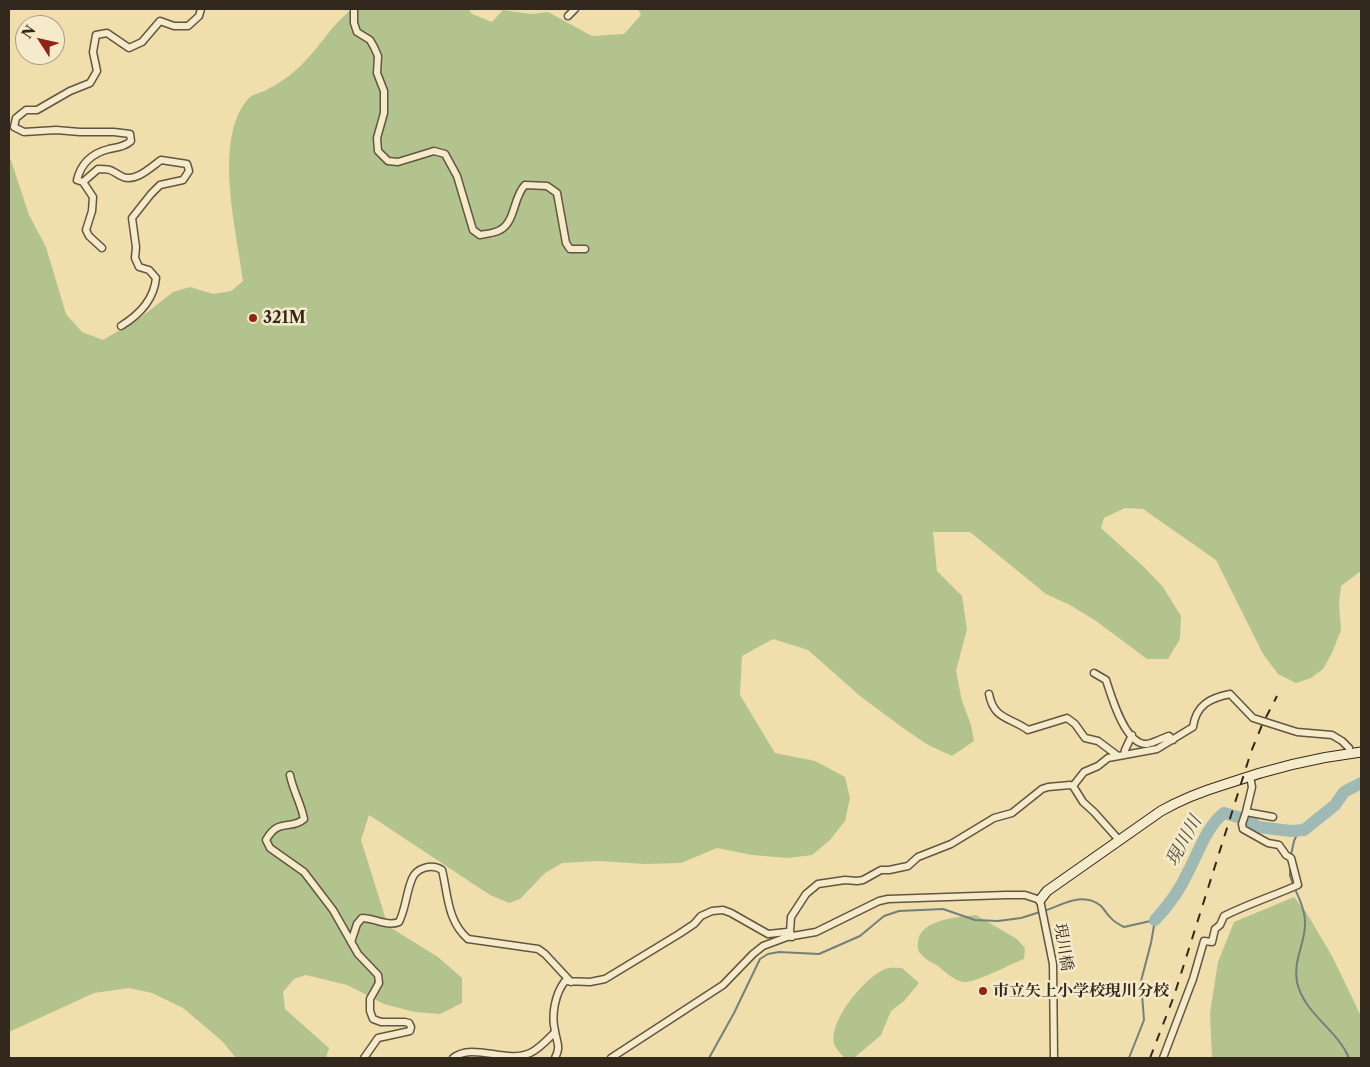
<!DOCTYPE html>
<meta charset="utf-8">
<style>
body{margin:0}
#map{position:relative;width:1370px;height:1067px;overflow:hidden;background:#f0dfac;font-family:"Libre Caslon Text",serif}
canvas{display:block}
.frame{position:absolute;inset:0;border:10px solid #32281e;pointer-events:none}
.north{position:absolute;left:15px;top:15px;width:50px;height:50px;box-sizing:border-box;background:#f5eac9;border:1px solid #a79c85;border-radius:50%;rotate:305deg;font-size:14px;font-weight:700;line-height:20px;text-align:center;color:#32281e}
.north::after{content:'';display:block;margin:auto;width:18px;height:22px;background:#8f2418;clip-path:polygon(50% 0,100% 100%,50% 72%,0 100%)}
</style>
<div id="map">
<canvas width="1370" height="1067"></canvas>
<div class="frame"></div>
<div class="north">N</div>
</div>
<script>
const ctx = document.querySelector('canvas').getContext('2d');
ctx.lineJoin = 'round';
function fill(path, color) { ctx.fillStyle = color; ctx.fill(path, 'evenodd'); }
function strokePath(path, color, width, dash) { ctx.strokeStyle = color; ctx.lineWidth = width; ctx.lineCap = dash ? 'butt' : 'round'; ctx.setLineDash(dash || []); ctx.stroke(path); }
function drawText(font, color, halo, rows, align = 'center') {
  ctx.font = font + ' "Libre Caslon Text","Noto Serif JP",serif'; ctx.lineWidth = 5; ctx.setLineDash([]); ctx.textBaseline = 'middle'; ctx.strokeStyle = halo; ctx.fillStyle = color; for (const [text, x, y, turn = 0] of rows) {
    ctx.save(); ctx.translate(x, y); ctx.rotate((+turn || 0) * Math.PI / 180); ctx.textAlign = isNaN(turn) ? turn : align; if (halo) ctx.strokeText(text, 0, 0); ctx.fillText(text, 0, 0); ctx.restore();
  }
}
const green = new Path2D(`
 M352,9H468L472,14L492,22L503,10L531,14L548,12L592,36L624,34L641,15L638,9H1361V571L1341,586L1339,604L1341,630L1332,653L1323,669L1311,678L1296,683L1278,674L1263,654L1216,560L1143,509L1125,508L1104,518L1101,528L1144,567L1163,587L1181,616L1180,639L1168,659H1147L1096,621L1070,605L1046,594L970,532H933L937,571L962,596L967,629L956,671L962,701L971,725L974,741L952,756L928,745L903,728L860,696L808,650L773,639L742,656L740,695L775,753L815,761L845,777L850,798L845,821L830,840L812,855L788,858L752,855L717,848L681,863L645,864L599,861L562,863L545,873L520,899L509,903L490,895L369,815L361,840L388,926L438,957L462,978V1003L440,1014L415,1012L384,1004L347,985L306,975L294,979L283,992L285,1009L329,1048L326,1058H236L222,1041L183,1008L152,993L129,988L94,993L9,1032V159L11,160L29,215L46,247L66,314L82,332L103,340L140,318L173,292L190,287L213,294L231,291L243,281C237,232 212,138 249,98C253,94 261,93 266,90C276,85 287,78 295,71C316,53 330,26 352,9Z
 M1294,897L1306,912L1332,956L1361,1016V1058H1212L1210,1013L1218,962L1234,922Z
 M976,915L1017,939L1025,948L1024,959C1010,964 976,983 964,982C955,981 945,972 938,966C933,963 926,960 922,955C918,952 917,947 918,941C921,919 959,917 976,915Z
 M902,968L919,983L904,1001L891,1011L881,1035L854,1058H845C842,1055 837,1050 835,1046C826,1023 864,979 883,970C888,967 896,968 902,968Z`);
const stream = new Path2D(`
 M1291,855L1294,841L1299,830
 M1290,860V876L1293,884
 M1295,889C1300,900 1306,913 1305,926C1304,946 1293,961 1297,982C1304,1014 1337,1029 1349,1058
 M1044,911C1062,905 1083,891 1101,906C1105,910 1107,915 1111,918C1114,922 1120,925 1124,927L1155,920L1151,943L1141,981L1144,1020L1129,1058
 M709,1058L734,1013L760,959L768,954L779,952L819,954L860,936L884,916L899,911L943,909L975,920L998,921L1021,918L1040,912`);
const river = new Path2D(`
 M1155,920C1169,905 1180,890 1188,872C1199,852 1206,827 1224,813L1248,820L1258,827L1291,831L1304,830L1335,805L1344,792L1361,783`);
const street = new Path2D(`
 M354,9V23L357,32L370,40L374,47L378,56L377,73L384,91V113L377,138L378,151L388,161L398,162L434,151L445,154L457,176L473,230L480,235C486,234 495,233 500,230C516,221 513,197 525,185L547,186L557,193L566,243L570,249H585
 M568,16L575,9
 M83,182L98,169C112,169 110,170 121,176C134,184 151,167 161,160L187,164L189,171L183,180L160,185L151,194L132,218L136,247L135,258L139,267L149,270L156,278C154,299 139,315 121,326
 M102,248L89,236L86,230L92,211L93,197L83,182L77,180C81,163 93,153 109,149C118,147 124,147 131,141L130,134L114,132H80L56,130L24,132L14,127L16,118L26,110H37L70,91L90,83L97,71L93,52L96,35L107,33L129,48L142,42L160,21L174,26H188L199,16L201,9
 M1094,673L1106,680C1111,695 1125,746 1147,744C1154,743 1162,738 1169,736L1173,740
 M989,694C994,720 1010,717 1028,730L1067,718L1075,724L1085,738L1098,741L1118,756
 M1124,755L1125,750L1132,735
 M290,775C293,791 301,803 304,819C290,831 279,817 266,840L270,848L304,872L333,910L358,954L378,975L379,983L370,999V1011L373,1019L381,1022H405L409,1023L411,1027L410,1031L378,1038L364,1058
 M1250,776L1252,787L1246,812L1273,817
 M1073,786L1084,772L1098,766L1108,758L1157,749L1193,727C1196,705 1210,698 1230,694L1253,718L1297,732L1332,735L1342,741L1349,748L1350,754
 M792,937L790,932L791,917L806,894L818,884L845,880L857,881L863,880L881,870H889L908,866L918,857L951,844L994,818L1012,813L1042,789L1048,787L1070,785L1073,786L1083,802L1094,812L1119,840
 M351,942L357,924L362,918C375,918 387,927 399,922C406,908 406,893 412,879C416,868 432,863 442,870C448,894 447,921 468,939L538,949L545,954L571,982
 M453,1058C473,1042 506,1064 530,1053C539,1049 548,1039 555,1032
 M555,1058C561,1046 557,1044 555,1031C551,1015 555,994 565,981L590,982L605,979L679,934L694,924L701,916L712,911L723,910L731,913L768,934L787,932V937
 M611,1058L723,985L753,954L763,946L787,937L816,932L879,901L888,899L1006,895H1025L1040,900L1053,964L1054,1058
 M1163,1058L1193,979L1204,941L1212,942L1215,929L1220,925L1224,916C1248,904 1273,896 1298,885L1291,858L1286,855L1279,845L1268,843L1243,829L1242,824L1246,812`);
const secondary = new Path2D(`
 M1040,900L1047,891L1161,811C1182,799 1203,791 1226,784C1272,768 1313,758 1361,752`);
const rail = new Path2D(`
 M1150,1058L1174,996L1251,752L1262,725L1277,696`);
const markers = [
 [253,318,5,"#8f2418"],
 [983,991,5,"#8f2418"]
];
const poiNames = [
 ["321M",263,318],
 ["市立矢上小学校現川分校",993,991]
];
const streetNames = [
 ["現川橋",1063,947,81]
];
const waterNames = [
 ["現川川",1184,841,-61]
];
fill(green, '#b3c38e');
strokePath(stream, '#738079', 2);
strokePath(river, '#9fbab5', 12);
strokePath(street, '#625642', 9);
strokePath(secondary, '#32281e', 11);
strokePath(street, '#f5eac9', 6);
strokePath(secondary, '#f5eac9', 9);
strokePath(rail, '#32281e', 2, [9, 9]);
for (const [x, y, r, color] of markers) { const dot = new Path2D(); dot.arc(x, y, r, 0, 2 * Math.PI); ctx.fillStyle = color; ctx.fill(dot); strokePath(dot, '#f5eac9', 2); }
drawText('bold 16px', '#32281e', '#f5eac9', poiNames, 'left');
drawText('16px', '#32281e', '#f5eac9', streetNames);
drawText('italic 18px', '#4d4c44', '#f5eac9', waterNames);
</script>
